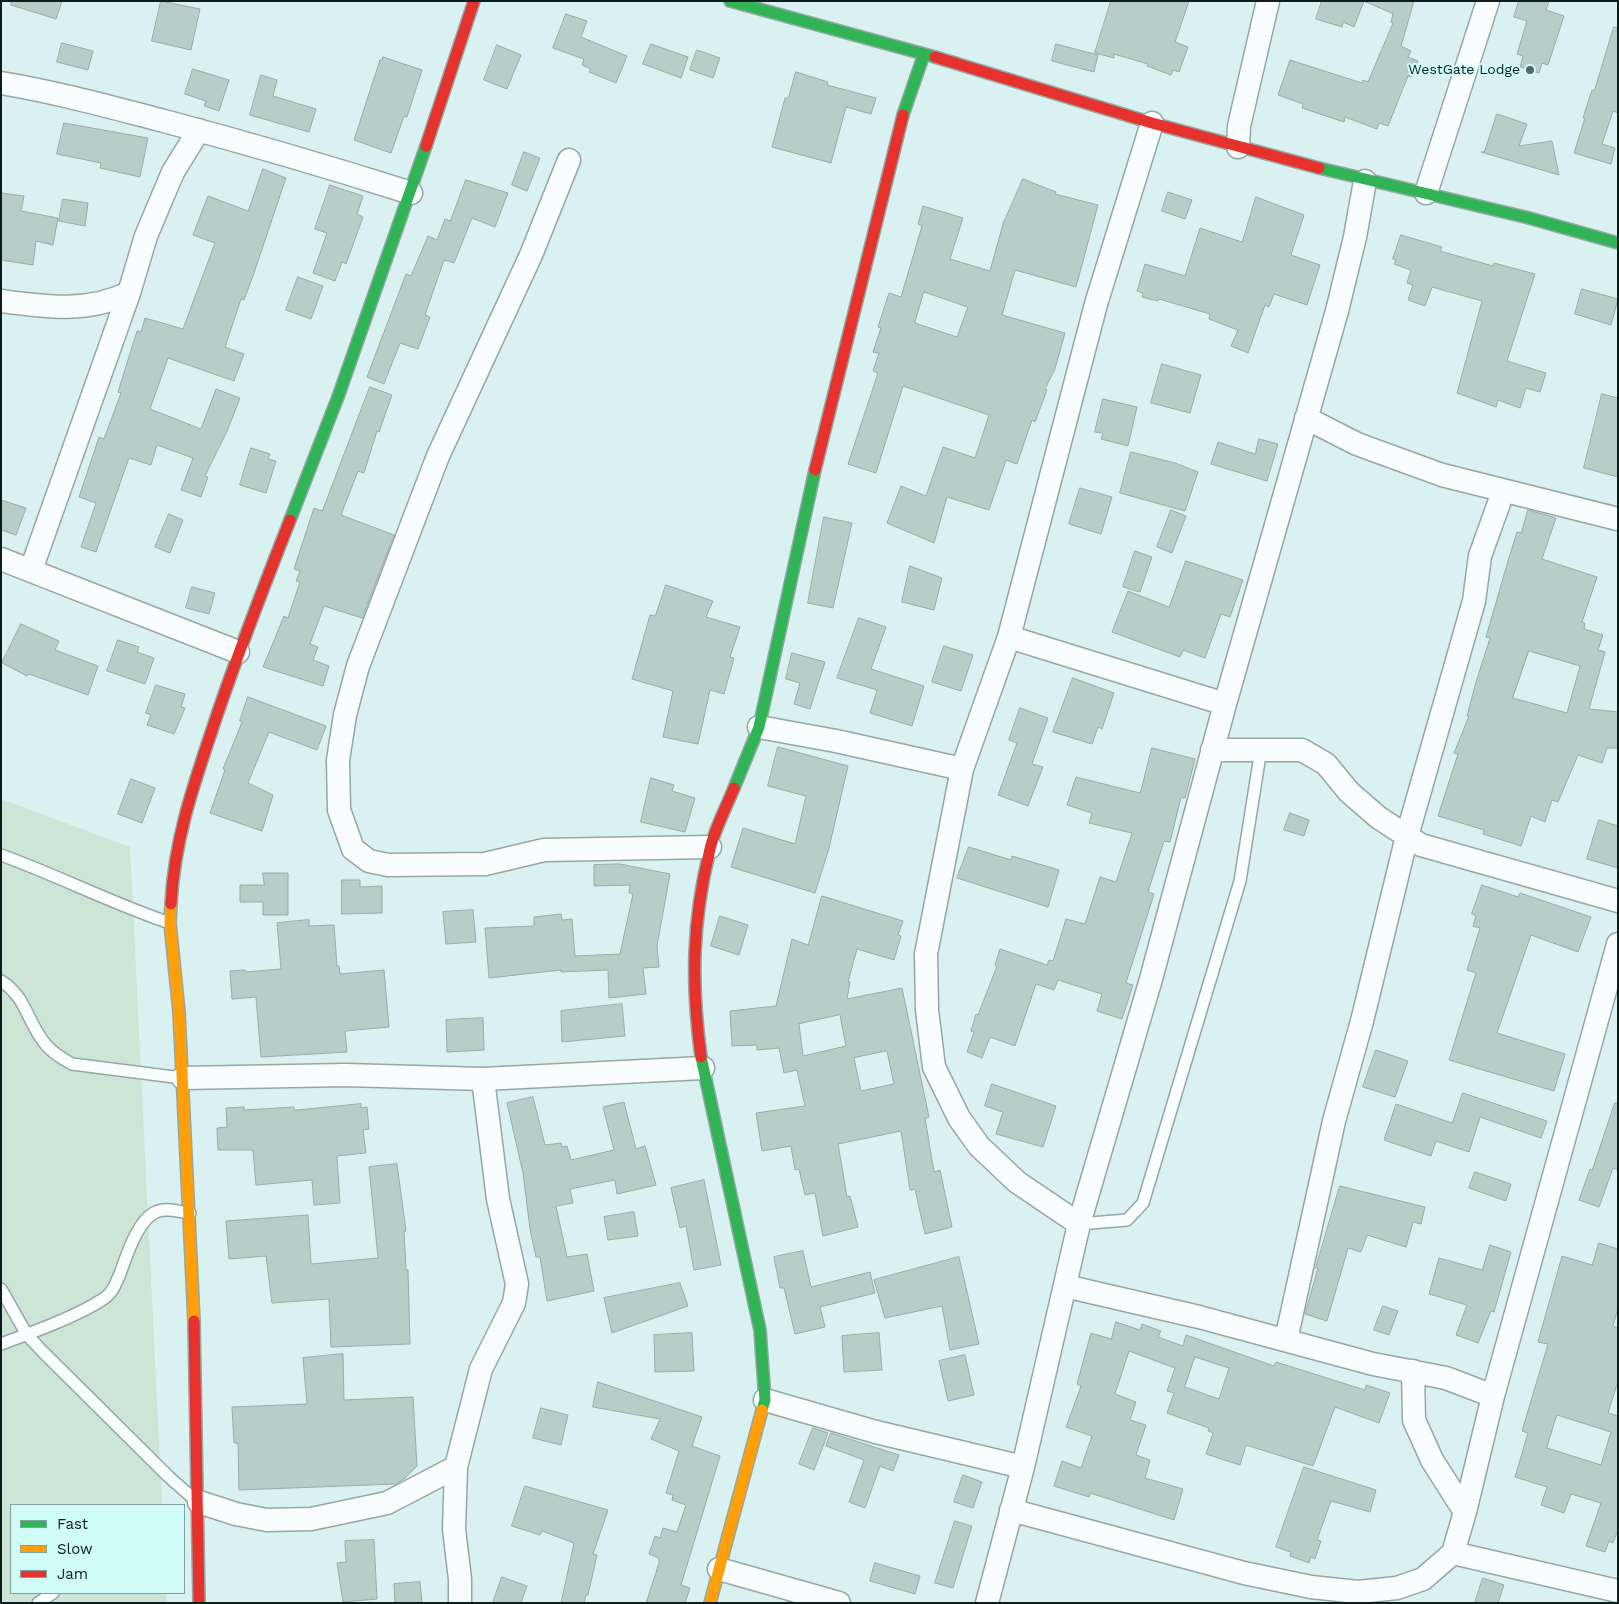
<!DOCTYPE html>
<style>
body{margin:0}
#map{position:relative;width:1619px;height:1604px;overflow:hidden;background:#d9f1f0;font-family:"Work Sans",sans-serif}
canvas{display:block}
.frame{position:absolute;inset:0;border:2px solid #0d1d1c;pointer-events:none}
.legend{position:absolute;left:10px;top:1504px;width:175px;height:90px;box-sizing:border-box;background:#cffbf8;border:1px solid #81a2a0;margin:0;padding:6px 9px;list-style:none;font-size:15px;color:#0d1d1c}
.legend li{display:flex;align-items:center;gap:10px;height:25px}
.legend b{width:25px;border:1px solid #81a2a0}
</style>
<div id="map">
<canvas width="1619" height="1604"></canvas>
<div class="frame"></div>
<ul class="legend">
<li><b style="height:6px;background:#30b455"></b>Fast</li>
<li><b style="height:6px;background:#ff9f0a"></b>Slow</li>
<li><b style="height:6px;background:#e5322d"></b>Jam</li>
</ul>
</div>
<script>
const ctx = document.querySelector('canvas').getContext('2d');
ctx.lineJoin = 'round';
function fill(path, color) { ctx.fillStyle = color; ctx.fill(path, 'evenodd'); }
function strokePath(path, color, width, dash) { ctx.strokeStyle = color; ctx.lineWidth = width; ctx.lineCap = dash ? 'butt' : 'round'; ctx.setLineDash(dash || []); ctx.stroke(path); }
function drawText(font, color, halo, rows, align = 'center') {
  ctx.font = font + ' "Work Sans",sans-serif'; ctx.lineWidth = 4; ctx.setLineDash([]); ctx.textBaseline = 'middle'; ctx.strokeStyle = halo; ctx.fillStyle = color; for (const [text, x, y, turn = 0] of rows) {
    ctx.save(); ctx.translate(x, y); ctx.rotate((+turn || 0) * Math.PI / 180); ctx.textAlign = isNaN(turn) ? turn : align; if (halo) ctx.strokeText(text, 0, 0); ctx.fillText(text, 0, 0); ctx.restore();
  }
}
const green = new Path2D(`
 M1,799L130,847L162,1505H11V1593H166L167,1603H1Z`);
const building = new Path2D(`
 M12,1H62L56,19L11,5Z
 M161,1L200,9L191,50L152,41Z
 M1111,1H1189L1175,42L1188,47L1179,72L1173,70L1171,75L1147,66L1148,64L1114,54V58L1095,53Z
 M1322,1H1364L1354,27L1343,22L1342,27L1316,19Z
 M1364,1H1414L1401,46L1411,51L1408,57L1418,61L1411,77L1408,76L1388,126L1379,123L1377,129L1345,117L1344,122L1302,108L1303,104L1278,95L1290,60L1362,83L1363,80L1368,82L1393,23L1391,22L1393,14Z
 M1519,1H1549L1546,10L1564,16L1548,65L1542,63L1539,73L1520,67L1523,56L1517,54L1527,21L1514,17Z
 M566,14L587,21L581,37L627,56L616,83L589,72L591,69L582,65L584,59L553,48Z
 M1614,27L1618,28V113L1613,111L1602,144L1615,148L1611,164L1574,153L1585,118H1583L1592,90L1594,91Z
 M62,43L93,51L88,70L57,62Z
 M651,44L688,57L681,78L643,64Z
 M1056,44L1098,55L1094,72L1052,61Z
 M497,45L521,55L507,89L484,80Z
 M697,50L720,58L713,78L690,70Z
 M383,57L422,70L407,117L404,116L391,153L354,140L380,60H382Z
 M193,69L229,80L219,111L204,106L206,101L185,94Z
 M796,72L828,82L827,85L876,98L871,114L846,107L831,163L772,147L785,98H788Z
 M261,75L277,80L273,96L316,109L309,132L250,115Z
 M1497,114L1527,124L1519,146L1552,141L1559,175L1481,152H1484Z
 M64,123L148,138L140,177L100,168L101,163L57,154Z
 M524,152L540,158L527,191L512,185Z
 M263,169L286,178L253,276L244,300L241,299L225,347L244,354L234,381L168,358L150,409L201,429L216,389L240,398L228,429L205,476L208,477L201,497L181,490L193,458L157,445L151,465L129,458L96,552L81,547L96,503L79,497L99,437L104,439L121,393L118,392L137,331L141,332L145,318L183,329L215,243L193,235L208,196L248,211Z
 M1023,179L1056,192L1055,194L1098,205L1076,287L1015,270L1002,315L1065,333L1055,369L1045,389L1047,390L1035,422L1032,420L1017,464L1006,460L989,510L947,497L934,543L887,523L901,486L926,496L943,447L975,458L989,415L903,386L876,473L848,464L878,373L873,371L879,353L873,352L881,328L878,327L889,293L901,297L922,226L918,224L923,206L963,218L950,259L990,271L1003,224ZM924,292L968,307L957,337L915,323Z
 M466,180L508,193L495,227L472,218L454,263L444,260L425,315L430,317L418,349L400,343L384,384L367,377L406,274L411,276L428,236L437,240L445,219L450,221Z
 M330,185L363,196L357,214L363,217L346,264L342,262L335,281L313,273L327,233L315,229Z
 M1168,192L1192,200L1185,219L1162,211Z
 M1,193L24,196L21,211L58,218L53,245L36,241L33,265L1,260Z
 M1256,197L1304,215L1291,255L1320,265L1307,305L1274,294L1269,307L1265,305L1248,353L1231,346L1238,330L1209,319L1210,314L1159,299L1158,301L1142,297L1143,293L1137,291L1145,264L1185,276L1200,228L1242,242Z
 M63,199L88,203L85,226L59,221Z
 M1401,235L1442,247L1440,251L1493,266L1494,263L1535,274L1507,361L1546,373L1540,392L1526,388L1520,408L1498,400L1496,407L1457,393L1482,301L1432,287L1425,306L1408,300L1413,285L1407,283L1411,270L1394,264L1396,260L1393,259Z
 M298,277L323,286L311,319L286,310Z
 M1582,289L1618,299L1611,325L1575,314Z
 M1162,364L1201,375L1190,413L1151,403Z
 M370,387L392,395L379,432L377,431L364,473L358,471L341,515L394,535L362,618L324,606L310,644L318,647L313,660L329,666L323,686L263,667L284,616L288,618L300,582L296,581L300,571L294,569L314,508L322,511Z
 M1602,394L1618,398V477L1584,468Z
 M1103,399L1137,407L1128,446L1101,439L1103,433L1095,432Z
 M1259,439L1278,444L1267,481L1211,464L1218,442L1255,454Z
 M251,448L270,454L268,459L276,461L266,493L240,485Z
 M1131,452L1175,463L1198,472L1185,511L1120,493Z
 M1080,488L1112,497L1101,534L1069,524Z
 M1,500L26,508L16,535L1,530Z
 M1171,510L1186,516L1172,553L1157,547Z
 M1528,510L1556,518L1542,559L1597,577L1582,622L1585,623L1584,629L1603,635L1598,650L1605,652L1589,709L1618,712V748H1607L1602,763L1578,755L1558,802L1552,800L1545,822L1531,816L1521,846L1483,834L1484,830L1438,816L1458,754L1454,753L1469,716H1467L1476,682L1490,638L1486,637L1508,561L1517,532L1521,533ZM1529,651L1580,666L1567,713L1513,698Z
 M169,514L183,520L170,553L155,547Z
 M824,517L852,523L833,608L808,603Z
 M1135,551L1152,557L1140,592L1123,587Z
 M1186,561L1243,580L1230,617L1221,614L1205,658L1183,650L1180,657L1112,632L1128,591L1169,607Z
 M910,566L942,578L934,610L902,602Z
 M666,585L713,601L706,617L740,627L730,657L734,658L724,694L710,690L698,744L663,737L673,691L632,679L650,615L655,616Z
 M192,587L215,593L209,614L186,608Z
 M859,618L886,627L871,669L924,686L912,726L870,713L877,690L837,678Z
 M21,624L59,641L55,650L98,666L88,695L29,674L27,676L2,663Z
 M118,640L139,647L137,652L154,658L145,684L107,671Z
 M944,646L973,655L961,691L932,682Z
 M792,653L825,662L810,709L794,704L800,683L786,679Z
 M1073,678L1114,693L1102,729L1098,727L1092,744L1053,732Z
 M156,685L185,694L181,707L185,708L174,734L147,725L151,715L146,713Z
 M248,697L326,726L317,750L269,732L248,783L273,795L262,831L210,813L225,770L223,769L242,722L240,721Z
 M1020,708L1048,718L1032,764L1043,767L1028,806L998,795L1017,743L1009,740Z
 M778,747L848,766L829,848L815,893L731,867L743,828L795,844L806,796L768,786Z
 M1152,748L1195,759L1185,798L1181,797L1170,842L1164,841L1148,892L1154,894L1126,983L1133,985L1122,1019L1097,1011L1102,994L1058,980L1054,990L1036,984L1015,1046L990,1037L982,1058L967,1052L974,1032L971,1031L976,1014L978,1015L997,966L995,965L1000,949L1047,965L1049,960L1053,961L1066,919L1085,924L1100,877L1116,882L1132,833L1089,823L1092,813L1067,805L1076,777L1140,793Z
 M651,778L674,785L672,791L695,798L685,832L641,822Z
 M131,779L155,788L142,823L118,814Z
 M1290,813L1309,820L1304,836L1284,830Z
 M1599,820L1618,826V868L1587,859Z
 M969,847L1011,860L1012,856L1059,870L1048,907L957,878Z
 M620,864L670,874L657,946L659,967L643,968L646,994L609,998L608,970L561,972V970L489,978L485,928L534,926V917L561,914L562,920L572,919L575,956L620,954L633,894L629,893L630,885L594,886V865Z
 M263,873H288V915H263V902H240V885H264Z
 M342,880H360V887L382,886V913L342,914Z
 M1482,885L1518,897L1520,893L1591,917L1578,952L1531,935L1497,1033L1565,1054L1554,1091L1449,1060L1476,973L1467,970L1480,928L1473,926L1476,916L1472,914Z
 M822,896L903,921L898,935L901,936L894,960L857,949L848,982H850L847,999L902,988L929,1117L925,1118L934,1172L940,1170L952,1227L925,1234L915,1189L910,1190L901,1131L838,1144L847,1197L850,1196L858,1227L823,1236L815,1193L805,1195L799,1169L795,1170L791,1146L762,1151L756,1113L805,1106L797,1070L784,1073L779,1048L757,1050V1045L732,1046L730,1011L776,1006L792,939L808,945ZM840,1015L846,1046L803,1056L799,1024ZM887,1051L894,1084L861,1091L854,1058Z
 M473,910L476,942L446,944L443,912Z
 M720,916L748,925L739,955L711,946Z
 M309,920V926L334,925L337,966H339L340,974L384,970L389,1027L345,1031L347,1052L261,1057L256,997L232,999L230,971L245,970L246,972L281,969L277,923Z
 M622,1004L625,1036L562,1042L561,1011Z
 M483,1018L484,1050L447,1052L446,1020Z
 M1376,1050L1408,1061L1395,1097L1363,1087Z
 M992,1084L1056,1106L1043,1147L996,1134L1003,1112L985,1106Z
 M1463,1093L1547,1121L1541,1138L1480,1117L1469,1152L1436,1141L1431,1156L1384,1140L1396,1104L1452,1123Z
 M533,1097L545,1145L561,1143L562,1147L567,1146L571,1160L614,1150L603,1107L624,1102L636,1149L645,1146L656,1185L617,1194L615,1180L570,1189L573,1203L556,1206L567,1257L587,1254L594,1291L547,1301L540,1257H536L530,1229L523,1173L507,1103Z
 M1615,1103H1618V1170L1613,1168L1599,1207L1579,1200L1590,1169L1592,1170Z
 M361,1104V1108L367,1107L369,1129L363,1130L366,1153L337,1156L340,1203L314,1205L312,1180L256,1185L253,1150H218L217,1128L227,1127L226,1108L244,1107V1110L294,1107V1110Z
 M397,1164L406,1231H404L406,1270H408L410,1344L331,1347L329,1299L272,1303L266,1256L229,1259L226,1221L308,1215L311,1264L378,1258L369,1167Z
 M1475,1172L1511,1184L1506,1201L1469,1188Z
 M704,1180L721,1265L694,1270L686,1226L680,1228L671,1188Z
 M1340,1186L1425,1207L1421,1224L1413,1222L1406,1247L1367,1235L1361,1252L1348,1248L1327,1321L1305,1314L1318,1268H1316Z
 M634,1212L638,1236L608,1240L604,1217Z
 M1599,1243L1618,1249V1308L1613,1326L1618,1328V1381L1608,1413L1618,1416V1530L1613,1543L1609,1541L1605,1552L1586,1546L1601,1503L1571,1494L1564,1513L1541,1505L1547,1487L1515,1477L1528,1433L1522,1431L1548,1344L1538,1342L1562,1256L1592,1265ZM1557,1415L1611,1432L1601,1465L1547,1448Z
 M1490,1245L1511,1252L1494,1312L1491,1311L1478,1343L1456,1335L1467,1305L1429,1294L1439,1258L1482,1270Z
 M803,1251L811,1287L870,1272L875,1293L820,1307L825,1327L795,1334L784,1288H780L774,1257Z
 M959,1257L979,1344L950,1350L942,1306L885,1318L874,1280Z
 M680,1283L688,1306L612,1333L604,1298Z
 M1383,1306L1398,1311L1389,1335L1374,1330Z
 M1116,1322L1140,1330L1142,1324L1161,1331L1158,1337L1183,1346L1186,1335L1274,1366L1276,1362L1365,1390L1366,1385L1390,1393L1379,1423L1335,1407L1313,1466L1246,1445L1240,1465L1206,1454L1213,1433L1208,1431L1209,1428L1167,1413L1174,1393L1167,1391L1175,1368L1129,1351L1115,1394L1136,1402L1130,1420L1146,1425L1136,1455L1150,1460L1145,1478L1183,1489L1174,1520L1090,1493L1089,1497L1054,1486L1062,1461L1081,1468L1092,1436L1066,1427L1081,1386L1077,1384L1091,1333L1111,1339ZM1195,1357L1229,1368L1219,1399L1185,1387Z
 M692,1333L694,1371L655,1372L654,1335Z
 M879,1333L882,1370L844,1372L842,1336Z
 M343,1354L344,1400L413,1397L417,1466L404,1479L396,1484L239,1490L238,1443H234L232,1407L307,1404L303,1358Z
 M965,1355L974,1395L948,1401L939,1361Z
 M598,1382L702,1417L692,1446L720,1456L681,1585L690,1588L685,1603H646L659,1563V1558L649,1554L655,1536L660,1538L663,1528L677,1532L686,1505L672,1500L673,1495L666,1493L679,1451L651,1439L660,1419L593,1407Z
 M541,1408L568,1415L561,1445L533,1438Z
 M813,1428L828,1433L814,1470L799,1464Z
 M831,1433L899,1455L893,1471L880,1466L865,1508L849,1502L864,1460L826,1446Z
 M1304,1467L1376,1490L1370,1512L1331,1501L1317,1540L1321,1541L1315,1559L1311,1557L1309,1563L1290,1556L1291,1552L1276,1547Z
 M963,1475L982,1482L973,1508L954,1502Z
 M525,1486L608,1510L593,1554L597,1555L588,1595H586L584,1603H561L574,1543L542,1531L540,1535L512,1526Z
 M955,1521L972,1526L953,1588L935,1583Z
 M374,1540L377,1599L343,1602L337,1563L346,1562L345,1541Z
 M875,1563L920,1576L915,1594L870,1581Z
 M502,1577L527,1586L521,1603H493Z
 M1483,1578L1504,1585L1498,1603H1475Z
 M420,1582L422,1603H395L394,1584Z`);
const lane = new Path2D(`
 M1,855C59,876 113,904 170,923
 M1,981C28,998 27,1024 47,1046C54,1054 63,1059 72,1064L182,1078
 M1079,1224L1127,1220L1143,1203L1240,881L1261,749
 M1,1289L27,1335L43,1352L169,1477L195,1500
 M1,1344C31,1333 81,1315 106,1297C114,1291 116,1282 120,1274C126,1257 138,1219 156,1212C166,1207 179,1212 190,1213
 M38,1603L53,1593`);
const street = new Path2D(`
 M1,83C56,92 110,107 164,121C247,143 329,167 411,193
 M1238,147L1239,126L1268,1
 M569,160L531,255L438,456L358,666L345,715L338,760L339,810L353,849L369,861L388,865L485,864L544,850L710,847
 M1426,193L1488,1
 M1,301C47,307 86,313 129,293
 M1306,418L1357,444L1442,475L1618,519
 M1,559L238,652
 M31,570L129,293L146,236L173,172L199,130
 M1009,637L1225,704
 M759,727L836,741L962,769
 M1212,750H1302L1326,764L1349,792L1379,818L1421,845L1618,901
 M183,1078L346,1075L483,1079L703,1068
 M1079,1224L1017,1182L979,1146L959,1118L934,1067L927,1010L926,954L962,769L1009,637L1096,304L1152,123
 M1065,1286L1199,1317L1373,1364L1446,1378L1493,1396
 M1286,1340L1334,1121L1362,1021L1407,836L1474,601L1480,556L1503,492
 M1413,1371L1414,1420L1432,1460L1465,1512
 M765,1400L876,1432L1023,1467
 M199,1502L236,1514L267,1520L311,1519L387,1503L456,1467
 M1011,1510L1244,1573L1311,1587L1358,1592L1397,1588L1423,1579L1453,1553L1465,1512L1493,1396L1618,944
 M1453,1553L1618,1591
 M719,1569L839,1603
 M460,1603V1579L454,1529L456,1467L481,1369L514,1303L517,1284L498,1199L483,1079
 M987,1603L1023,1467L1079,1224L1151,979L1225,704L1337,311L1355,237L1365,181`);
const fast = new Path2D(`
 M730,1L935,57
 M903,115L924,54
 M1319,168L1529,218L1618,243
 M290,520L338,397L426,146
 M734,788L759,727L815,470
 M701,1057L760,1330L765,1400L762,1410`);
const slow = new Path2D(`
 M171,904L170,923L179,1012L194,1321
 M710,1603L762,1410`);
const jam = new Path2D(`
 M935,57L1152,123L1319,168
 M426,146L474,1
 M815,470L903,115
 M171,904C174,842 193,786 213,727C236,657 263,589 290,520
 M701,1057C691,983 692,922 710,849C715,828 726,808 734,788
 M194,1321L199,1603`);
const markers = [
 [1530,70,5,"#546766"]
];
const poiNames = [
 ["WestGate Lodge",1520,70]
];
fill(green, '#cce6d5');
fill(building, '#b6cec8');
strokePath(building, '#99aba7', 1);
strokePath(lane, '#94a7a6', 14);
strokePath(street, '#94a7a6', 25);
strokePath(fast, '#94a7a6', 14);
strokePath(slow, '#94a7a6', 14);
strokePath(jam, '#94a7a6', 14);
strokePath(lane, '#f9fdfd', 11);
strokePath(street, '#f9fdfd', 22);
strokePath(fast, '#30b455', 11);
strokePath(slow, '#ff9f0a', 11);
strokePath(jam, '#e5322d', 11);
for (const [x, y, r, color] of markers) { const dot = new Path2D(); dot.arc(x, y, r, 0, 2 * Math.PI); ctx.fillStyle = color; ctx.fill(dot); strokePath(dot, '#cffbf8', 2); }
drawText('14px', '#0d1d1c', '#cffbf8', poiNames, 'right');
</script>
